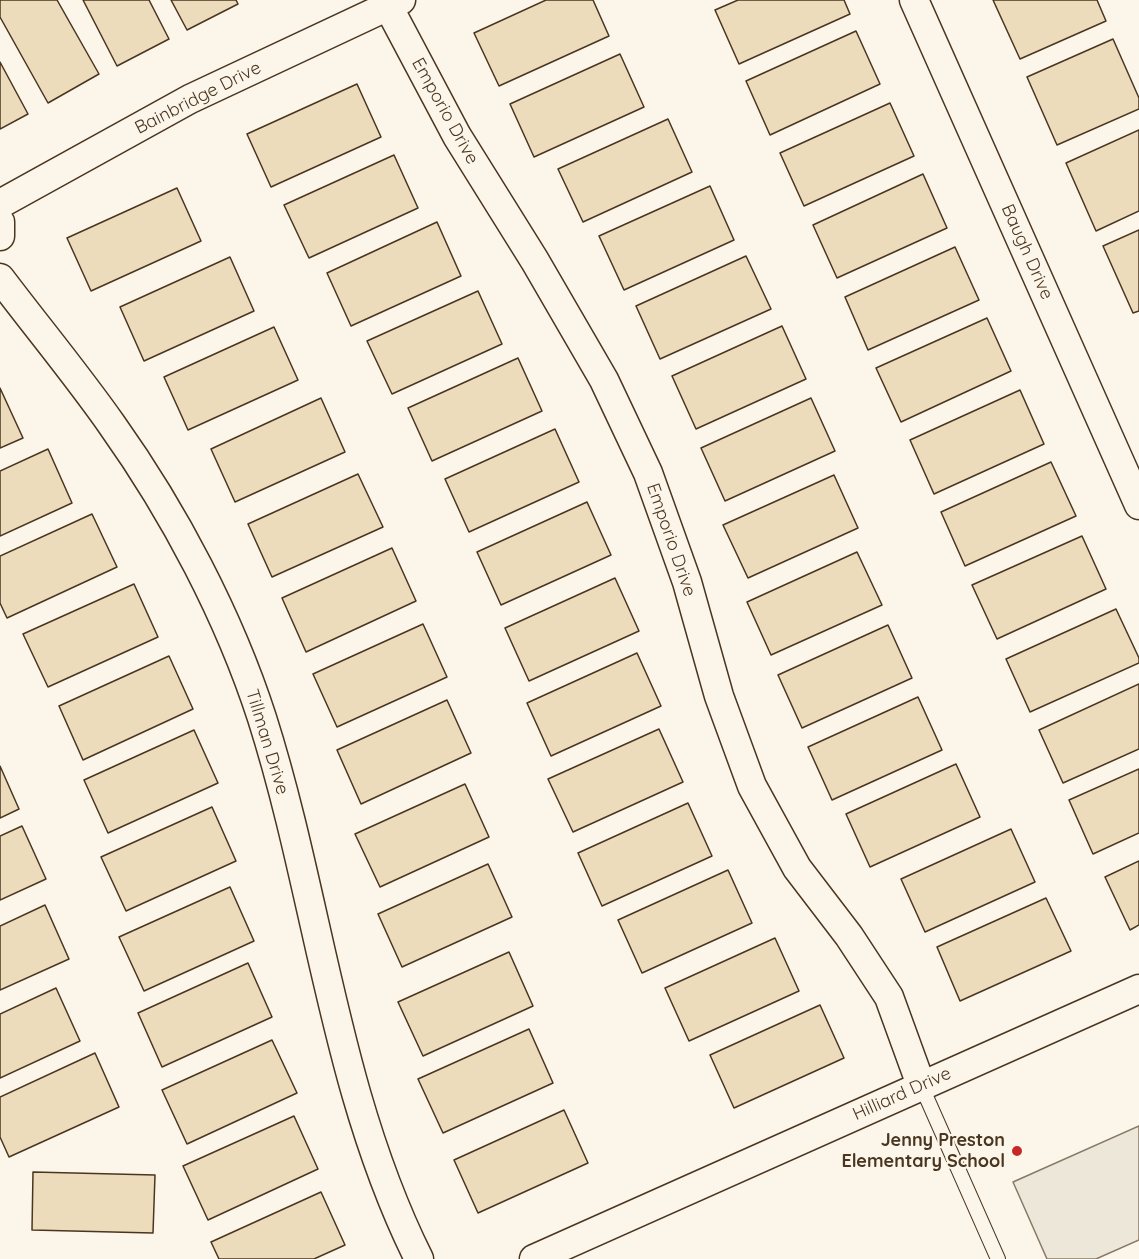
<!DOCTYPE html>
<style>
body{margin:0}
canvas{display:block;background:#fbf6e9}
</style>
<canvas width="1139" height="1259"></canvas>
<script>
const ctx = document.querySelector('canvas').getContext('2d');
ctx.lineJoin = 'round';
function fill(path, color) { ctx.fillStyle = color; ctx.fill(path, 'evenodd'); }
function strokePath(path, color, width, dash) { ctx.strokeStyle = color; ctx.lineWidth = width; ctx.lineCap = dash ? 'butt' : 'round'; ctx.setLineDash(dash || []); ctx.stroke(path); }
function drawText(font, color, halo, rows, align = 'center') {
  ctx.font = font + ' Quicksand,sans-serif'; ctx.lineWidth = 4.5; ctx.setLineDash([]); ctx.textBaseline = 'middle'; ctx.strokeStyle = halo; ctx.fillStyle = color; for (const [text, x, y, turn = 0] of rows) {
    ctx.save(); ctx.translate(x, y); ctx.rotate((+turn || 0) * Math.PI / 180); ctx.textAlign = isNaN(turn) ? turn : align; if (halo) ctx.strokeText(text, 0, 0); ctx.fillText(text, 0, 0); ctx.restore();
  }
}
const parking = new Path2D(`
 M1139,1126V1240L1096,1259H1047L1013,1182Z`);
const building = new Path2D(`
 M0,0H57L99,74L48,103L0,17Z
 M83,0H149L169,39L117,66Z
 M171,0H236L238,4L187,30Z
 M546,0H593L609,36L499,86L474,33Z
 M738,0H844L850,14L739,64L715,10Z
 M993,0H1097L1106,21L1020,59Z
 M856,31L880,84L770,135L746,81Z
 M1113,39L1139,98V109L1057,145L1027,77Z
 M620,54L644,107L534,157L510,104Z
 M0,62L28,114L0,129Z
 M357,84L381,137L271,187L247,134Z
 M890,103L914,156L804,206L780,153Z
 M668,119L692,172L583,222L558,169Z
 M1139,130V211L1096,231L1066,163Z
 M394,155L418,208L309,258L284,205Z
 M923,174L947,228L837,278L813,225Z
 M710,186L734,240L624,290L599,236Z
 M177,188L201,241L91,291L67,238Z
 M437,222L461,276L351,326L327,273Z
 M1139,230V311L1133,313L1103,246Z
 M955,247L979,300L868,350L845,297Z
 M746,256L771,309L660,359L636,306Z
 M230,257L254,311L144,361L120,307Z
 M478,291L502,344L392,394L367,341Z
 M987,318L1011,371L901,422L876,368Z
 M782,326L806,379L696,429L672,376Z
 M274,327L298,380L188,430L164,377Z
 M518,358L542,411L432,461L408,408Z
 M0,388L23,438L0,448Z
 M1020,390L1044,444L934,494L910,440Z
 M321,398L345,452L235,502L211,449Z
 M811,398L835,451L725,501L701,448Z
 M555,429L579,482L469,532L445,479Z
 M48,449L72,503L0,536V471Z
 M1051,462L1076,516L965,566L941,512Z
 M358,474L383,527L272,577L248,524Z
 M834,475L858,528L748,578L723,525Z
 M587,502L611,555L501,605L477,552Z
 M92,514L117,567L7,618L0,603V556Z
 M1082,536L1106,589L997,639L972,585Z
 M392,548L416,601L306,652L282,598Z
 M857,552L882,605L771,655L747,602Z
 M615,578L639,631L529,681L505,628Z
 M134,584L158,637L48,687L23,634Z
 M1116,609L1139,658V663L1030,712L1006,659Z
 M423,624L447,677L337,727L313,674Z
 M888,625L912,678L802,728L778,675Z
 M637,653L661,706L551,756L527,703Z
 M169,656L193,709L83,760L59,706Z
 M1139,684V749L1063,783L1039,730Z
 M918,697L942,750L832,800L808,747Z
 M447,700L471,753L361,804L337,750Z
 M659,729L683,782L573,832L548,779Z
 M194,730L218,783L108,833L84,780Z
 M956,764L980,817L870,867L846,814Z
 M0,766L19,809L0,818Z
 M1139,769V833L1093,854L1069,800Z
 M465,784L489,837L380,887L355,834Z
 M688,803L712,856L602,906L578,853Z
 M212,807L236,861L126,911L101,857Z
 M22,826L46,879L0,900V836Z
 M1011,829L1035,882L925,932L901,879Z
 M1139,861V925L1130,930L1105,877Z
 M488,864L512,917L402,967L378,914Z
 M728,870L752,923L642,973L618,920Z
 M230,887L254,941L144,991L119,937Z
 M1046,898L1071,951L960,1001L937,947Z
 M45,905L69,959L0,990V926Z
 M775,938L799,991L689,1041L665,988Z
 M509,952L533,1006L423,1056L398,1002Z
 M248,963L272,1017L162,1067L138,1013Z
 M56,988L80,1041L0,1078V1014Z
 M820,1005L844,1058L734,1108L710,1055Z
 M529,1029L553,1083L443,1133L418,1079Z
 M272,1040L297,1093L187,1144L162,1090Z
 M95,1053L119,1107L9,1157L0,1137V1097Z
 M564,1110L588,1163L478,1213L454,1160Z
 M294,1116L318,1169L208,1220L183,1166Z
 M33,1172L155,1175L153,1233L32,1230Z
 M321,1192L345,1245L314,1259H219L211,1242Z`);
const service = new Path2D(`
 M921,1085L998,1259`);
const minor = new Path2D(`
 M914,0L1139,505
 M388,6L457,136L535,261L604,380L648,473L687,582L719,696L752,786L797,868L849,936L889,997L921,1085
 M0,204L190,99L401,0
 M0,222V236
 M0,278C37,327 77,375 112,425C174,512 229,616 262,718C319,897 334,1089 419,1259
 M534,1259L1139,989`);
const markers = [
 [1017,1151,6,"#c62828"]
];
const streetNames = [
 ["Bainbridge Drive",198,98,-27],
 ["Emporio Drive",445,111,61],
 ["Baugh Drive",1027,252,66],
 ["Emporio Drive",671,540,71],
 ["Tillman Drive",267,742,73],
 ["Hilliard Drive",902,1094,-24]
];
const poiNames = [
 ["Jenny Preston",1005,1141],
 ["Elementary School",1005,1162]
];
fill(parking, '#ede7d9');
strokePath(parking, '#887966', 1.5);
fill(building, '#ecdcbc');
strokePath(building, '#4a3520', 1.5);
strokePath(service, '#4a3520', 16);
strokePath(minor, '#4a3520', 31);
strokePath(service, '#fbf6e9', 14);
strokePath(minor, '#fbf6e9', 28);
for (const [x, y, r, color] of markers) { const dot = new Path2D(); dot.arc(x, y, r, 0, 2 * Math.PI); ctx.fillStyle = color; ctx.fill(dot); strokePath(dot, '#fbf6e9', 2); }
drawText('18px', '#4a3520', '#fbf6e9', streetNames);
drawText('bold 18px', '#4a3520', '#fbf6e9', poiNames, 'right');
</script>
